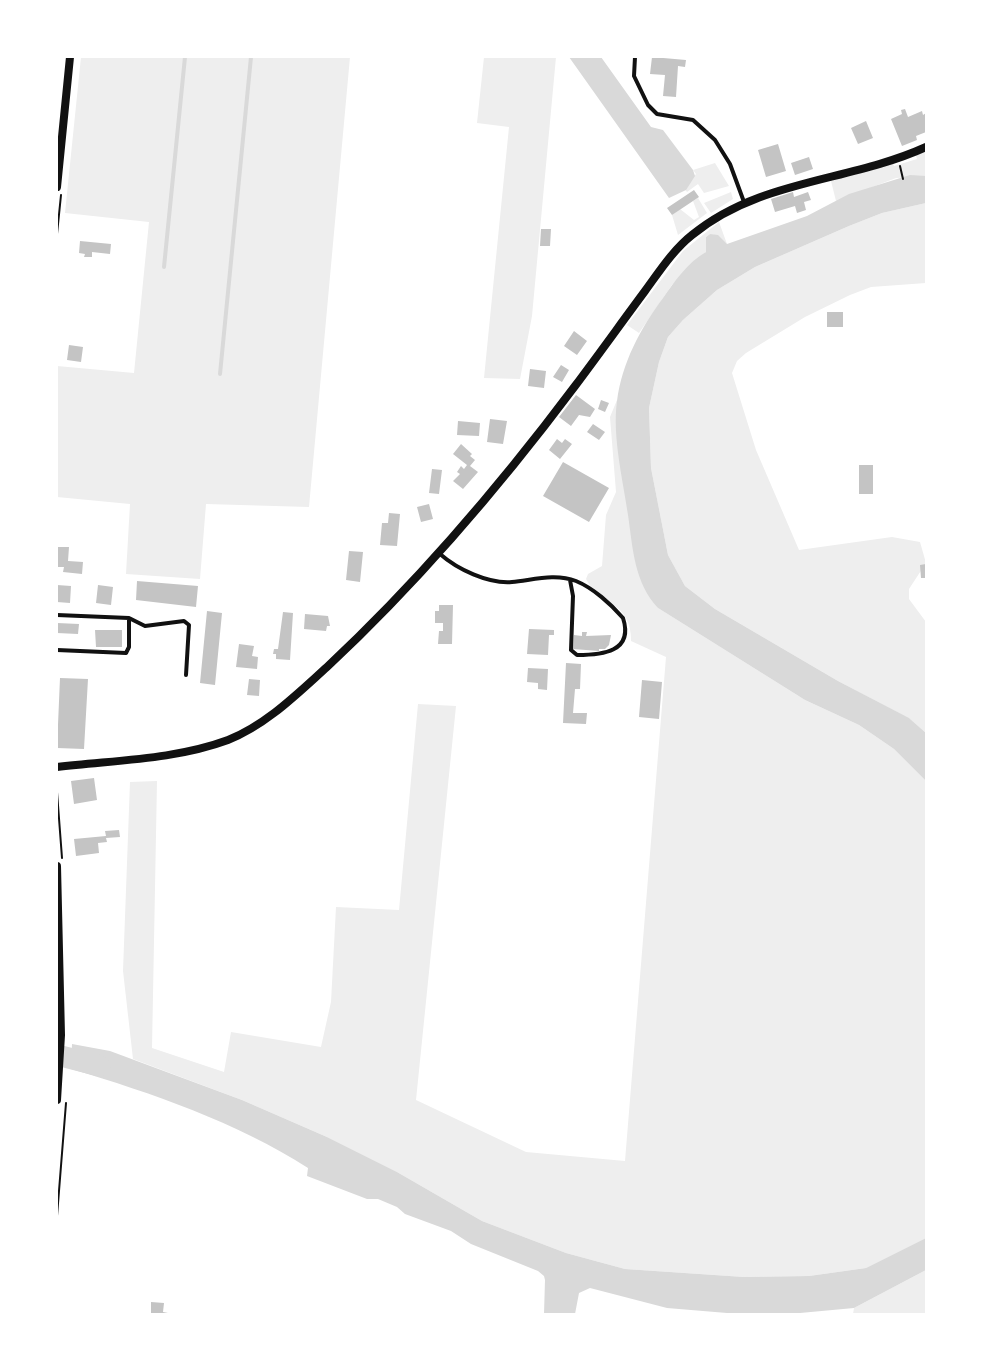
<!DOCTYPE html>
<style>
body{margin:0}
#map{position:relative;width:983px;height:1371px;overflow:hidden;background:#fff;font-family:"Varela Round",sans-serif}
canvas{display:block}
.frame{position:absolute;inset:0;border:58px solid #fff;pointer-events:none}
</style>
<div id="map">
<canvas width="983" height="1371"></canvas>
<div class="frame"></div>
</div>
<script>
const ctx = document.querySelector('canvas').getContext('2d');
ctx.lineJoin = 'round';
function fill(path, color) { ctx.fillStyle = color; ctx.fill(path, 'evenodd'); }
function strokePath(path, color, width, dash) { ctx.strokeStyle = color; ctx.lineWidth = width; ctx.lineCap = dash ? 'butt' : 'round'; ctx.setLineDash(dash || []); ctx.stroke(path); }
const green = new Path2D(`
 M81,57H350L309,507L206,504L200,579L126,574L130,504L57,497V366L134,373L149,222L65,213Z
 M484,57H556L532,316L520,379L484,378L509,127L477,123Z
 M926,151V176L896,178L836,201L831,181L893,163L894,166L917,159L916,155Z
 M715,163L729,186L704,193L698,184L687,192L684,188L696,174L693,170Z
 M731,192L733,199L711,213L704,203Z
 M698,198L707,213L678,235L672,215L680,209L694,220L699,217L693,201Z
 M926,203V283L871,287L850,295L805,317L746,353L737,361L732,373L756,450L799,550L892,537L920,542L926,563L909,589V599L926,622V733L910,719L838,681L715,609L685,586L668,555L651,468L649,408L659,362L668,337L683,320L717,290L755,267L849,226L882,213Z
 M719,222L727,244L710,234L706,237V252L672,285L639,333L627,325L683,251Z
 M617,400L619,452L658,608L805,700L859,725L894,749L926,781V1238L866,1268L809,1276L744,1277L625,1269L566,1253L482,1221L397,1172L327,1137L242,1100L133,1059L123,971L130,782L157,781L152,1048L224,1072L231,1032L321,1047L331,1002L336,907L399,910L418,704L456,706L416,1100L526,1152L625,1161L666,657L631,641C632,602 599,604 586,579L588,574L602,566L606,515L616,492L610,417Z
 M926,1270V1314H853L854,1308Z`);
const water = new Path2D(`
 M569,57H601L651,127L663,130L693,170L695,176L686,190L669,198Z
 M910,175L926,176V203L882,213L849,226L755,267L717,290L683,320L668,337L659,362L649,408L651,468L668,555L685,586L715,609L838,681L909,718L926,733V781L894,749L859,725L805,700L658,608C634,582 633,549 628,515C623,480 612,436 617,401C622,363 640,329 663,298C675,281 688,262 706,252V237L710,234L718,235L727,244L807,216L849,194Z
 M72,1044L110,1051L242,1100L327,1137L397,1172L482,1221L566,1253L625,1269L744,1277L809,1276L866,1268L926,1238V1270L854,1308L800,1313L739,1314L667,1308L590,1288L579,1293L575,1314H544L545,1280L544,1276L538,1271L471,1244L451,1231L405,1214L397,1207L378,1199H367L307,1176L308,1168C236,1122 152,1093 71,1069Z`);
const stream = new Path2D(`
 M164,267L185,57
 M220,374L251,57`);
const river = new Path2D(`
 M57,1055L100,1066`);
const building = new Path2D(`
 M652,57L686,60L685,67L678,66L676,97L663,96L665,75L650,74Z
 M905,109L908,117L922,111L923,115L926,113V132L916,136L917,140L902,146L891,119L902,114L901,110Z
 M866,121L873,138L858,144L851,128Z
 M778,144L786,171L766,177L758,150Z
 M809,157L813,169L795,175L791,163Z
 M694,190L699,197L672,215L667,208Z
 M793,192L794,197L808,192L811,200L804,202L806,210L797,213L795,206L775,212L771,199Z
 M541,229H551L550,246H540Z
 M80,241L111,244L110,254L92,252V257H84L85,254L79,253Z
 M827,312H843V327H827Z
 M574,331L587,341L577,355L564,346Z
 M69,345L83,347L81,362L67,360Z
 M561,365L569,370L562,382L553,377Z
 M530,369L546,371L544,388L528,386Z
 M576,395L595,409L590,417L579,415L571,426L559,417Z
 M601,400L609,403L605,412L598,409Z
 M490,419L507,421L503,444L487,442Z
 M458,421L480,423L479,436L457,435Z
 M593,424L605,432L599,440L587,432Z
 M557,439L562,443L565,439L572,444L560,459L549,450Z
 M461,444L472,454L470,456L475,460L470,466L478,472L463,489L453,481L460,474L457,472L461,466L464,469L467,465L453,454Z
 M563,462L609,488L589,522L543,496Z
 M859,465H873V494H859Z
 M432,469L442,470L439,494L429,493Z
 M429,504L433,519L421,522L417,507Z
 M389,513L400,514L397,546L380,545L382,523H388Z
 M57,547H69L68,561L83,562L82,574L63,572L64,567H57Z
 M349,551L363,552L360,582L346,580Z
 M926,564V578H921L920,565Z
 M137,581L198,586L196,607L136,600Z
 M57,585L71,586L70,603L57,602Z
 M98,585L113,587L111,605L96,603Z
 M439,605H453L452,644H438L439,631H443V623H435V611H439Z
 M207,611L222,613L215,685L200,683Z
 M283,612L293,613L290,660L276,659V654H273L274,649H278Z
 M305,614L328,616L330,626H327L326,631L304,629Z
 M57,623L79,624L78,634L57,633Z
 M529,629L554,630V635H549L548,655L527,654Z
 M95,630H122V647H96Z
 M582,632H587L586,636L611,635L609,645L605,649H599V651L573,649L574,635L582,636Z
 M239,644L254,646L252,656L258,657L257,669L236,667Z
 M566,663L581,664L580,689H575L573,713H587L586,724L563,723Z
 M528,668L548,669L547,690L538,689V683L527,682Z
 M60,678L88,679L84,749L57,748Z
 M249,679L260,680L259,696L247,695Z
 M642,680L662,682L659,719L639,717Z
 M94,778L97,800L74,804L71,781Z
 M119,830L120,837L106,838L107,842L98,843L99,853L76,856L74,839L106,836L105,831Z
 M151,1302L164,1303L163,1312L173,1314H151Z`);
const path = new Path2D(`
 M900,166L903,179
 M57,234L61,195
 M57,792L62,858
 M57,1216L66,1103`);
const service = new Path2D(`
 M635,57L634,76L648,105L657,114L693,120L715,140L730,164L744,202
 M440,554C457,569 488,584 512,582C533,580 555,573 576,581C593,588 611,604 623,618C634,652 602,655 577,655L571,650L573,596L570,580
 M57,615L129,618L145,626L184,621L189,625L186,675
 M57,650L126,653L129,647V618`);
const tertiary = new Path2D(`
 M57,187L70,57
 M57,767C114,760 174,760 228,740C266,725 297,694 327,667C419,581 500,486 575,386C599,354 622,322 645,291C659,272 673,250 692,235C760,179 849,182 926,147
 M57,866L61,1035L57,1100`);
fill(green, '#eee');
fill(water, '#d9d9d9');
strokePath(stream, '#d9d9d9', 4);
strokePath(river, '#d9d9d9', 21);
fill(building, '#c4c4c4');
strokePath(path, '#111', 2);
strokePath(service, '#111', 4);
strokePath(tertiary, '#111', 8);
</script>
